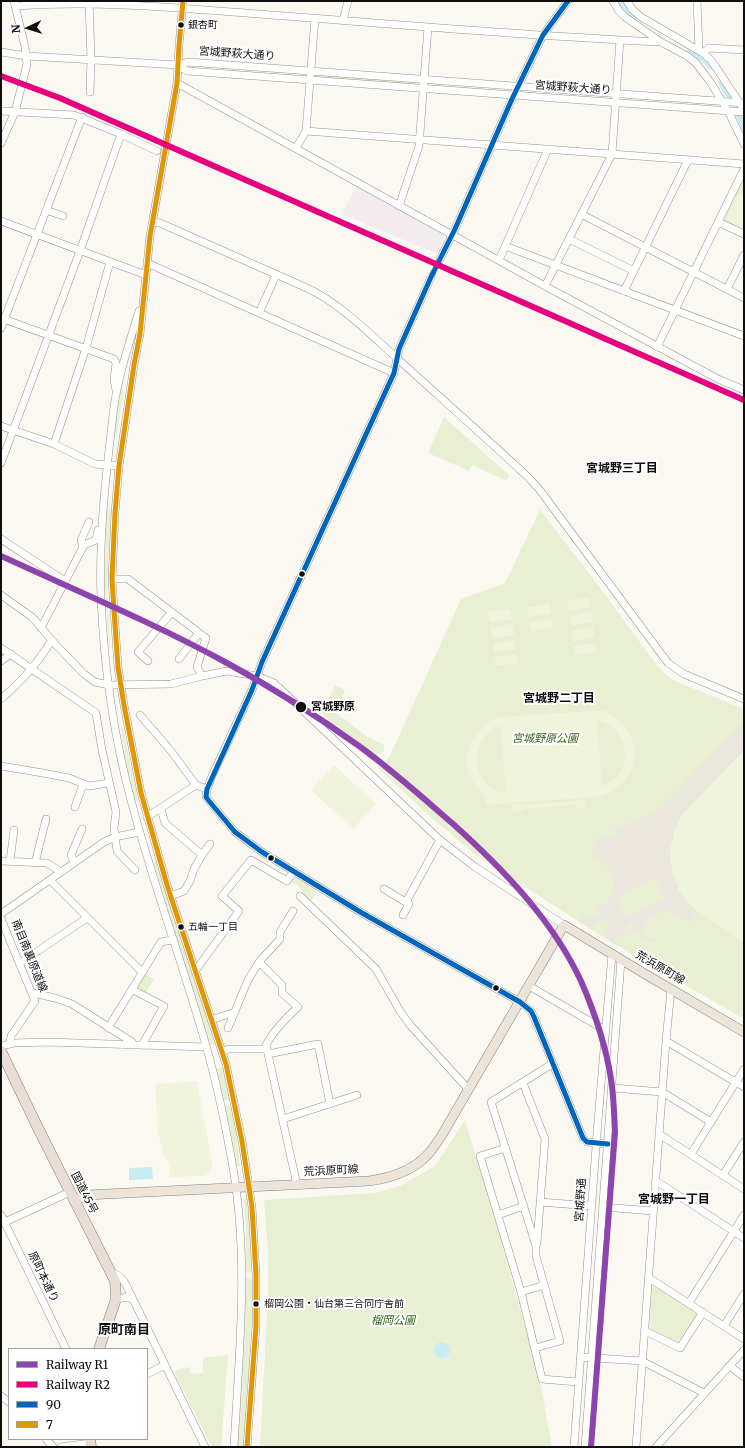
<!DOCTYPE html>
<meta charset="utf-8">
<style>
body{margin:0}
#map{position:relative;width:745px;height:1448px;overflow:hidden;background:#fbf8f2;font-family:Merriweather,serif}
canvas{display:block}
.frame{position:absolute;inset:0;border:2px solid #0e0e0e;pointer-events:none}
.legend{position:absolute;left:8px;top:1348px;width:140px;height:92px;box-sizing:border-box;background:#fff;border:1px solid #9f9f9f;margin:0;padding:5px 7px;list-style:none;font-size:12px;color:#0e0e0e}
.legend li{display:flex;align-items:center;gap:8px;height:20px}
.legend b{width:20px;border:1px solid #9f9f9f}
.north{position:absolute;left:8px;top:8px;width:40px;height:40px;-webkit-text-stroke:3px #fff;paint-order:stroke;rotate:266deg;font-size:11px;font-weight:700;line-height:16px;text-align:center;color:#0e0e0e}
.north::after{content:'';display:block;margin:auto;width:14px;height:18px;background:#0e0e0e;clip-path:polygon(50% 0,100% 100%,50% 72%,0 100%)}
</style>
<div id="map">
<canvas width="745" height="1448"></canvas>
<div class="frame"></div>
<ul class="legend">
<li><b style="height:5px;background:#8e44ad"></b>Railway R1</li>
<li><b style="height:5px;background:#e5007d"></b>Railway R2</li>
<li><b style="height:5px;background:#0065bd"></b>90</li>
<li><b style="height:5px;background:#e09701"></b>7</li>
</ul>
<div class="north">N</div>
</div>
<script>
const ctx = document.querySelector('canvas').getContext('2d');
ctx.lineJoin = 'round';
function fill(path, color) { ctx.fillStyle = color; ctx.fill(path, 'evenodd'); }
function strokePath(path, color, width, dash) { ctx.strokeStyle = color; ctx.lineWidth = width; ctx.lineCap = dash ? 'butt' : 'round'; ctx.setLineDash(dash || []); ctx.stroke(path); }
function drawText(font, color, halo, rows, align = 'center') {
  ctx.font = font + ' Merriweather,"Noto Sans JP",serif'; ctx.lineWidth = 4; ctx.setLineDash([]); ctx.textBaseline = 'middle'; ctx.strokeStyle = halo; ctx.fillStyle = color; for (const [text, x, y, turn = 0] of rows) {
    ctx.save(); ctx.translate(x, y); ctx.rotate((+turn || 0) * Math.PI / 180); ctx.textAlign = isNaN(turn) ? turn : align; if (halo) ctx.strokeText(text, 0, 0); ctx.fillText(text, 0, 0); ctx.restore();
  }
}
const industrial = new Path2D(`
 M357,185L442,233L443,239L437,254L342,214Z`);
const green = new Path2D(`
 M319,75H320L415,83L414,84L320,77Z
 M744,177V232L724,222L723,218Z
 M120,389H124L117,434H113Z
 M444,417L509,475L507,481L472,465L469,471L428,453Z
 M106,509H111L107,586L110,649H109L105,586Z
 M540,510L592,577L656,664L665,674L675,681L744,709V1019L606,939L474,854L425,812L377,767L389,758L461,599L505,583Z
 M335,685L345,690L336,713L369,738L384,745V751L371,761L322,714Z
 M121,727H123L138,801L134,802L126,768Z
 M157,862L215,1044L210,1045L152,864Z
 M296,878L315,889L314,891L317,893L310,902L298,885L292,882V879Z
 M143,973L154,979L145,995L135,989Z
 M223,1067L231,1099L224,1101L215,1069Z
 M233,1105C237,1125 237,1146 240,1166L236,1167L225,1106Z
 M465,1120L497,1226L540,1381L552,1447H260L268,1297V1251L264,1200L373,1193L400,1186L435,1166Z
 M246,1198L248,1199L252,1270L251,1272L248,1273L245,1270L246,1234L244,1200Z
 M250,1278L253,1282L252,1319L244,1447H236L244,1333L245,1281L246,1279Z
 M656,1286L696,1311L697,1316L680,1342L676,1343L651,1331L649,1326L652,1288Z
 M228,1355L221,1447H212L174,1372L179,1369L189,1367L190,1374L203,1373V1358Z`);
const pitch = new Path2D(`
 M739,194L744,197V229L726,220Z
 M589,598L590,607L569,611L567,601Z
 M550,604L551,613L529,617L528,607Z
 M510,609L512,619L490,622L488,611Z
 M591,612L592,622L571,625L569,615Z
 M552,619L553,628L531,631L530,622Z
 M512,624L514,635L492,638L490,628Z
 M593,627L594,637L573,641L571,631Z
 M514,640L516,649L494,652L493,643Z
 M595,643L596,652L575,655L574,646Z
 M516,654L518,663L496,666L495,657Z
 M608,710V713C616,718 624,723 629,732C645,762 626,792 594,797L485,805V796H486C465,779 460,755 477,733C483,726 491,719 500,717ZM597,720C631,727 636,776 602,786ZM501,726L506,793H505C499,793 494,790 489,786C469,768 475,734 501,726Z
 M744,750V943L693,908L679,891L673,875L670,860L671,846L676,827L682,815Z
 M334,765L376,804L353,829L311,790Z
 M585,799L586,808H577V805L522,809V811L512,812V804H521V805L576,801V800Z
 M197,1081L213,1167L205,1176L170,1177L169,1163L163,1156L162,1145L158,1135L155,1084Z`);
const plaza = new Path2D(`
 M744,721V750L682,814L675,827L671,846L670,860L673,875L679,891L693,908L697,911L690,923L673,914L667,909L649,918L641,933L654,940L653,943L631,930L634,925L630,922L622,938L616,935L612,942L602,936L610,921V919L595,923L592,930L579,922L583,915L590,918L599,914L598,907L606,904L613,894L615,885L613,875L611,870L600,860L593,858V842L600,836L607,834L616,837L617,831L612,829L641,819L663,806ZM655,878L665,898L627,918L617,898Z`);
const water = new Path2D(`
 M152,1167L153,1179L129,1180V1168Z
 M434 1350a8 8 0 1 1 16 0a8 8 0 1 1-16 0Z`);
const canal = new Path2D(`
 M622,1L625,9L637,16
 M690,49L708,62L711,66
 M722,83L729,95
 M740,117L744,126`);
const minorTunnel = new Path2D(`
 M431,277L440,259`);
const minor = new Path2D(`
 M89,1L91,59L90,92
 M183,1L179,46L177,83L150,236L140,334L134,365L119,466L115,513L112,579L114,610L118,667L124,705L141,793L167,885L226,1064L242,1141L252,1207L256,1275V1326L247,1447
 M613,1L619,11L625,17L661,42L687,56L696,63L711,83L730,115L744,144
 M627,1L632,9L641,17L703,53L711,60L741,105
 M697,1L699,49
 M15,6C94,0 180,8 259,14C393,24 527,36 661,42
 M343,20L348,1
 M1,52L27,56L178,65L188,62L744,103
 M703,53L709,48L744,50
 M178,65L187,71L744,112
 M177,83L545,286L718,379L744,390
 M1,111L74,115L121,134L157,151
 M306,131L744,164
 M1,143L15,112L27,64L25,47L14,1
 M296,148L306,131L315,18
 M399,206L419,146L428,27
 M46,210L63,216
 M581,214L744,298
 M1,221L146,275
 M153,222L160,223L307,288C340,303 372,336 399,360C442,399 485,437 528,477L539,489L668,663L684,674L744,699
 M718,222L744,234
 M569,239L634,271
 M505,246L744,336
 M440,259L455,229L512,99L543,35L568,1
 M499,260L548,149
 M147,263L394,373
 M431,277L399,349L394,373L262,662L252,690L212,776L207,789L206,797L235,832L262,852L362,913L520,1002L531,1011L534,1017L583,1138L587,1142L608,1144
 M545,286L612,154L620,40
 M727,289L744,255
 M624,291L688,160
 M139,311C131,338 121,366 116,395C113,410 112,426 110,441C104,493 99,545 101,598C104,667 114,738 132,804C154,887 184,967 207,1049C218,1088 226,1128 233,1168C249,1261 239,1354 234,1447
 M259,313L276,275
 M1,318L114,359L116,363L114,380L116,390
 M1,328L82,117
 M657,347L744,169
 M1,426L54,444L95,464L119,466
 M54,444L86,348L110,262
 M1,463L80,251L121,134
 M1,539L65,581
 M83,548L81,540L89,522
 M112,579H128L206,638L197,667L202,676
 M1,595L32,617L56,645L84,674L95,682L109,685L171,684L202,676L227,671L257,676L274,683L440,840L475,867L564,925
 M41,628L84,545L96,540L98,530
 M1,648L96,713L102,750L116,812L114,828L117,851L135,870
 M179,659L199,633
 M1,661L11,654
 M148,661L138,652L172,612
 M1,699C23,680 36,665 52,640
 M140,715L171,751L196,785L207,789
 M1,766L43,773L69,778L89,786L109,783
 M75,807L83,784
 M161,809L165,823L202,855L194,869L190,881L184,891L171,896
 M147,817L196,785
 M202,855L210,844
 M1,861L47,863L61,872
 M10,861L14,830
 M74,862L71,855L82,829
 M35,863L46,819
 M50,880L142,972
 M384,889L409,904L403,915
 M300,896L376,969L400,1011L410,1025L469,1090
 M406,902L440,840
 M1,914L104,842L115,837L139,832
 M1,919L35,1001L11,1036L10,1043
 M259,962L282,985V993L298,1007C286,1018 274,1030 266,1045L297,1185
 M20,963L87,918
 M195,971L239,911L222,896L251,860L287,881L294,871
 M529,986L605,1030
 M133,990L164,1006L142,1045
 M33,993L55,998L72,1004L132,1042L134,1045
 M211,1020L235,1012
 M108,1028L161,942L172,940
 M228,1028L248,980L259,962L280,939V932L293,911
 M666,1041L744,1087
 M1,1046L14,1043L46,1042L206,1047
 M222,1051L229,1049H267
 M268,1054L318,1044L330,1104
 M523,1083L545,1139L537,1243
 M613,1088L662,1092L711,1122
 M283,1119L357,1095
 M659,1134L744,1189
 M506,1148L480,1156L521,1292L542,1379L578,1382
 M691,1154L744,1069
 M723,1175L744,1142
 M656,1181L744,1238
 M540,1202L591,1206
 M603,1207L653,1211
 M1,1215L66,1349
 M498,1215L524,1206
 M5,1222L70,1192
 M112,1273C123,1276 125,1283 130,1293L205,1447
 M649,1278L744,1339
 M521,1292L544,1285
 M116,1299L128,1297L133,1300
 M689,1303L744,1215
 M724,1326L744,1294
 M645,1331L680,1348L703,1312
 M535,1348L560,1341L536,1256V1246L491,1102L552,1064
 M580,1357L642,1361L704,1393
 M730,1366L744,1377
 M147,1374L165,1365
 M1,1396L9,1402
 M46,1439L53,1447
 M61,1447L91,1443
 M574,1447L597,1133L612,954
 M585,1447L621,960
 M636,1447L666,1041L671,989
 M656,1447L744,1350`);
const major = new Path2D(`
 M74,1201L86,1195L369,1181C391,1178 415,1170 430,1152C434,1147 438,1141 442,1135L564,925L645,974L744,1032`);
const highway = new Path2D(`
 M1,1051L37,1126L115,1281L116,1299L99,1349
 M90,1439L91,1447`);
const rail = new Path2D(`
 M1,76L60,98L744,400`);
const bus1 = new Path2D(`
 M568,1L543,35L512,99L455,229L431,277L399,349L394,373L262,662L252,690L207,789L206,797L209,801L235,832L262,852L362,913L520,1002L531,1011L534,1017L583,1138L587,1142L608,1144`);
const bus2 = new Path2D(`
 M183,1L179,46L177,83L150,236L140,334L134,365L119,466L115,513L112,579L114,610L118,667L124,705L141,793L167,885L226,1064L242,1141L252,1207L256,1275V1326L247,1447`);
const rail1 = new Path2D(`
 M1,556C77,591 154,623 227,663C273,688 317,716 359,746C392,770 422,797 452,823C502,868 552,919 581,981C594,1011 606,1046 611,1079C614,1097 614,1115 615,1132L591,1447`);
const rail2 = new Path2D(`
 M1,76L60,98L744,400`);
const markers = [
 [181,25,3.5,"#0e0e0e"],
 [302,574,3.5,"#0e0e0e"],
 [301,707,6,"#0e0e0e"],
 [271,858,3.5,"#0e0e0e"],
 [181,927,3.5,"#0e0e0e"],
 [496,988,3.5,"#0e0e0e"],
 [256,1304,3.5,"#0e0e0e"]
];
const busNames = [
 ["銀杏町",188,25],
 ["五輪一丁目",188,927],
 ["榴岡公園・仙台第三合同庁舎前",264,1304]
];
const streetNames = [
 ["宮城野萩大通り",237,54,4],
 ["宮城野萩大通り",573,88,4],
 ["南目南裏原道線",29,956,68],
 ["荒浜原町線",660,968,30],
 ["荒浜原町線",331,1171,-3],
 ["国道45号",84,1193,63],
 ["宮城野通",581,1200,-86],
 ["原町本通り",43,1277,64]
];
const stopNames = [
 ["宮城野原",311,707]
];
const parkNames = [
 ["宮城野原公園",545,739],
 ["榴岡公園",393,1321]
];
const neighbourhoodNames = [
 ["宮城野三丁目",622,469],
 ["宮城野二丁目",559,699],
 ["宮城野一丁目",674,1200]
];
const quarterNames = [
 ["原町南目",124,1330]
];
fill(industrial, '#f2ecef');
fill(green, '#e8efd3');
fill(pitch, '#f1f4dc');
fill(plaza, '#ebe6de');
fill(water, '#c9ebf4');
strokePath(canal, '#c9ebf4', 7);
strokePath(minorTunnel, '#d7d5d0', 7, [7, 3.5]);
strokePath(minor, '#959391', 8);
strokePath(major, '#82817e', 10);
strokePath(highway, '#82817e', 11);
strokePath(minor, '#fefefd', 7);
strokePath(major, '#ece4d9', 9);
strokePath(highway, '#e9ddd5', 10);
strokePath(rail, '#d6c5c8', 2);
strokePath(bus1, '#0065bd', 5);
strokePath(bus2, '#e09701', 5);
strokePath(rail1, '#8e44ad', 6);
strokePath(rail2, '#e5007d', 6);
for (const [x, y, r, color] of markers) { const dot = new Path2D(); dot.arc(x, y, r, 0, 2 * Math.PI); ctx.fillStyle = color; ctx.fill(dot); strokePath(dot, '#fff', 1.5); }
drawText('10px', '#0e0e0e', '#fff', busNames, 'left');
drawText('11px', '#0e0e0e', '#fff', streetNames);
drawText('bold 11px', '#0e0e0e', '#fff', stopNames, 'left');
drawText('italic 11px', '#37641f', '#fff', parkNames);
drawText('bold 12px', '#0e0e0e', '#fff', neighbourhoodNames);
drawText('bold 13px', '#0e0e0e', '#fff', quarterNames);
</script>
